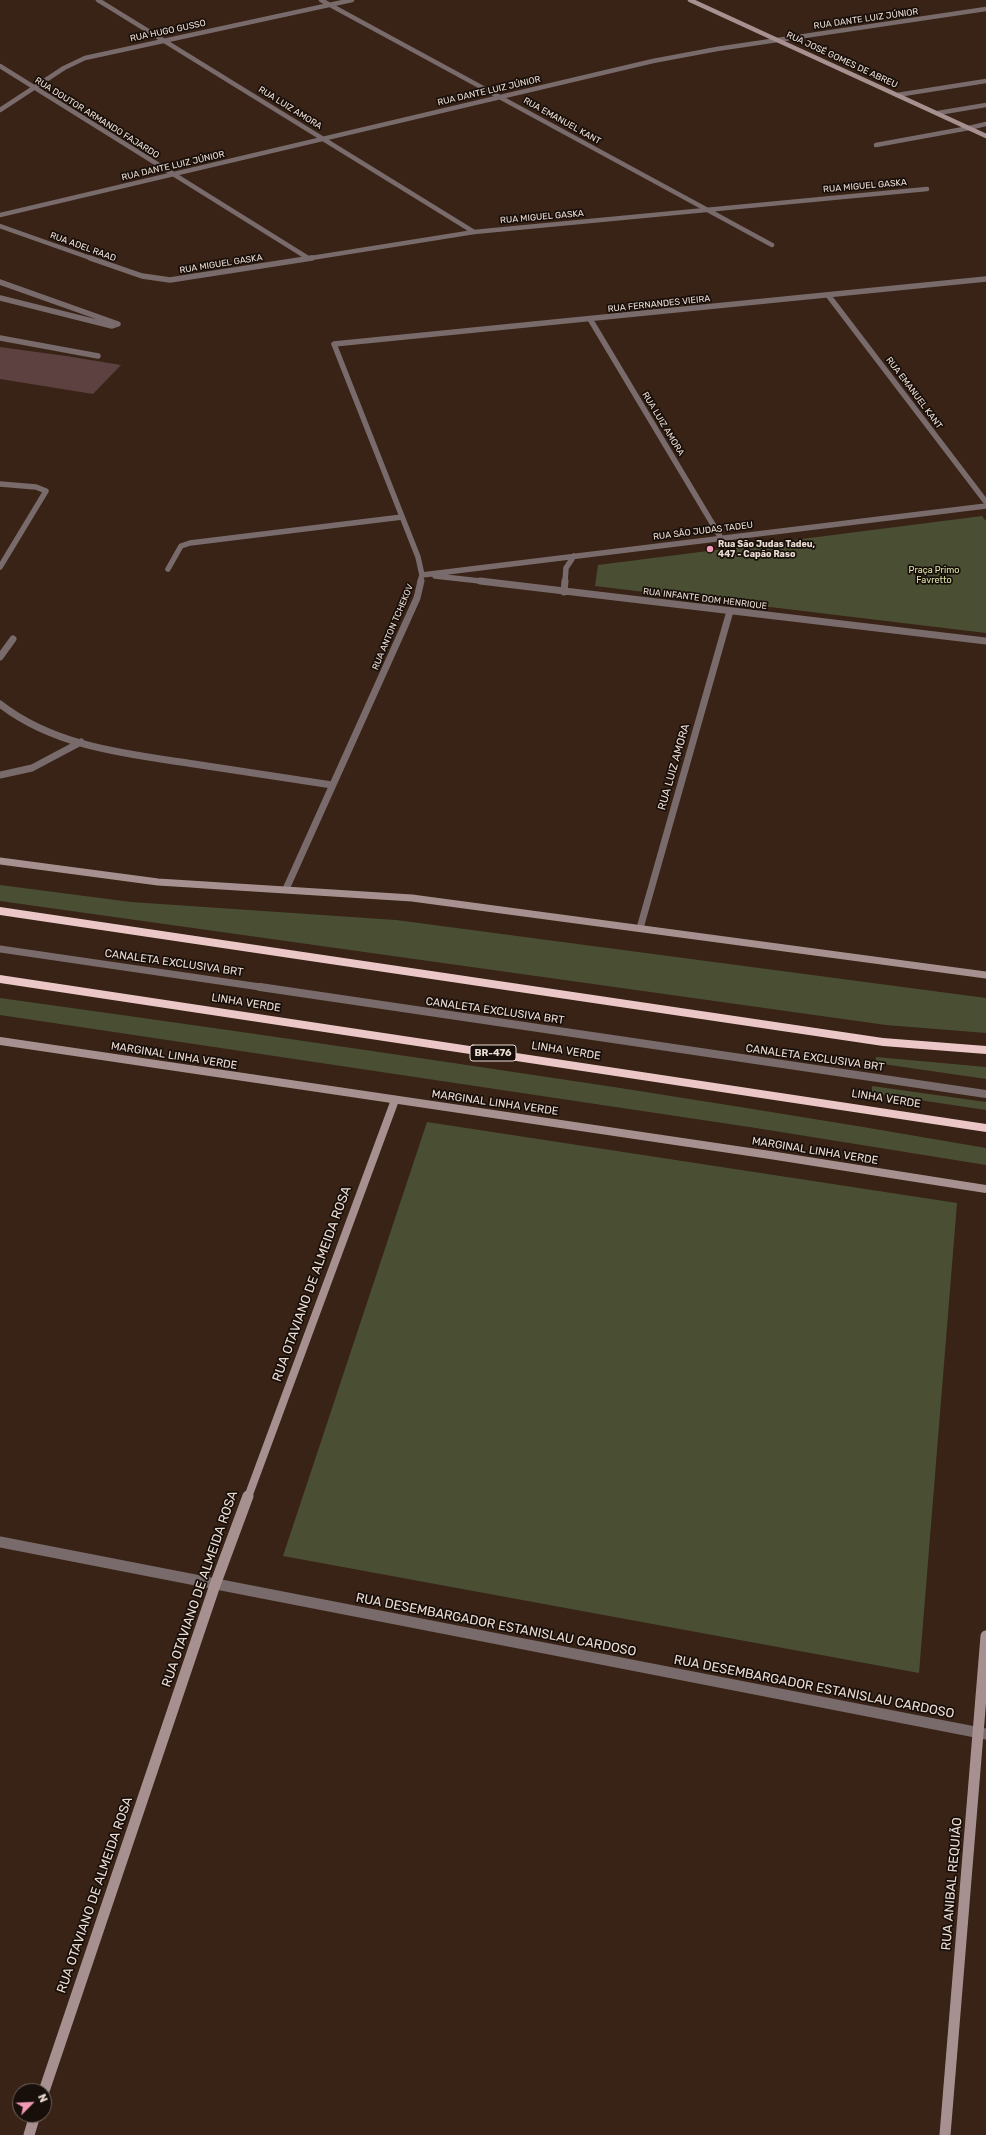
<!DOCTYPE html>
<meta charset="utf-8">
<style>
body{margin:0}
#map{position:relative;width:986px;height:2135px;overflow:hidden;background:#382316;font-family:Rubik,sans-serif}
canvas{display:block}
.north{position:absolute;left:12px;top:2083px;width:40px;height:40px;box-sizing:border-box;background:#190f0a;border:1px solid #6d615b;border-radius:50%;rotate:66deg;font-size:11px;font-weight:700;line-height:16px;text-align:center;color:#ebddd4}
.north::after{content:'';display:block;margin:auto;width:14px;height:18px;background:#f09ab5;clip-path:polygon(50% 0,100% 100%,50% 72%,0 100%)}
</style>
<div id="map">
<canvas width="986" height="2135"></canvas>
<div class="north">N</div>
</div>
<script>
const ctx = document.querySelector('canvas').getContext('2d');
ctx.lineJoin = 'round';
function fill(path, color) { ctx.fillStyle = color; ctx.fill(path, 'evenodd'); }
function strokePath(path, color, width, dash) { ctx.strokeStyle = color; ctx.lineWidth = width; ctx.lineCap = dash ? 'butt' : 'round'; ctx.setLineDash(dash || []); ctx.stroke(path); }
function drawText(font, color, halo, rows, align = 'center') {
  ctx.font = font + ' Rubik,sans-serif'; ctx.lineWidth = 3.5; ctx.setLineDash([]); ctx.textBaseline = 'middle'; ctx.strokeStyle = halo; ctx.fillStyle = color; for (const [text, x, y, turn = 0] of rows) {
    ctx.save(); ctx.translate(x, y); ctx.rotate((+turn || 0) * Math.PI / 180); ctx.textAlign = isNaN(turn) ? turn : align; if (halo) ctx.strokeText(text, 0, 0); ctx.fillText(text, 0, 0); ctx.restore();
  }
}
const green = new Path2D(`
 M982,516L986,521V633L595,586L598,565Z
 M0,885L131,902L396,920L986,998V1033L886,1025L0,901Z
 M0,998C329,1044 659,1091 986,1148V1165L756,1128L0,1015Z
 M876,1057L986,1067V1079L876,1063Z
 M872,1086L986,1102V1110L872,1093Z
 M427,1122L957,1203L919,1673L283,1556Z`);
const building = new Path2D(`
 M0,347L66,356L121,365L93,394L0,379Z`);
const laneFar3 = new Path2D(`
 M897,95L986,81
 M938,113L986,105
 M969,128L986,124`);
const laneFar2 = new Path2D(`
 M0,282L118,324L112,326L0,298
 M0,338L98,356
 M0,484L36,487L46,491L0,567
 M168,569L181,546L190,543L402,517`);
const laneFar1 = new Path2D(`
 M0,949L267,988`);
const lane = new Path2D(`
 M260,987L986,1094`);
const streetFar3 = new Path2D(`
 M98,0L474,232
 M321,0L772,245
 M0,66L308,258
 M0,110L64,68L85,58L352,0
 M876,145L969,128
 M0,215L653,61L717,49L986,9
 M0,226L93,259
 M305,259L474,232L927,189`);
const streetFar2 = new Path2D(`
 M90,258L142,276L170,280L312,258
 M828,295L986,502
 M590,319L721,538
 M422,575L986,506
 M435,576L489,582
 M420,582L422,575L418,557L334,344L986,279
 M565,582L566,568L574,556`);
const streetFar1 = new Path2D(`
 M480,581L986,641
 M564,592L565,581
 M0,657L13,639
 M0,704C55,747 128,754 194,764C240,771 286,778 332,785
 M0,775L32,768L81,742
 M286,889L417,598L421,581
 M640,928L730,611`);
const street = new Path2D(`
 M0,1542L986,1734`);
const secondaryFar3 = new Path2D(`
 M690,0L986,136`);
const secondaryFar2 = new Path2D(`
 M0,861L158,882L412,898L986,975`);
const secondaryFar1 = new Path2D(`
 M0,1041L770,1155L986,1189
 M248,1497L395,1100`);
const secondary = new Path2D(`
 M44,2091L215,1585L248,1496
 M29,2135L35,2115
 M945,2135L986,1636`);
const highway = new Path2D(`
 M0,907L883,1038L986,1046V1054L883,1046L0,915Z
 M0,975L986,1124V1132L0,983Z`);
const markers = [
 [710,549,4,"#f09ab5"]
];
const farStreetnames = [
 ["RUA DANTE LUIZ JÚNIOR",866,19,-8],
 ["RUA HUGO GUSSO",168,31,-12],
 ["RUA JOSÉ GOMES DE ABREU",842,60,25],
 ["RUA DANTE LUIZ JÚNIOR",489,91,-13],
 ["RUA LUIZ AMORA",290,108,32],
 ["RUA DOUTOR ARMANDO FAJARDO",97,118,32],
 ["RUA EMANUEL KANT",562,121,29],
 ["RUA DANTE LUIZ JÚNIOR",173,166,-13],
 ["RUA MIGUEL GASKA",865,186,-5],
 ["RUA MIGUEL GASKA",542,217,-5],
 ["RUA ADEL RAAD",83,247,20],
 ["RUA MIGUEL GASKA",221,264,-9],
 ["RUA FERNANDES VIEIRA",659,304,-6],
 ["RUA EMANUEL KANT",914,393,53],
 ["RUA LUIZ AMORA",663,424,59],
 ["RUA SÃO JUDAS TADEU",703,531,-7],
 ["RUA INFANTE DOM HENRIQUE",705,599,7],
 ["RUA ANTON TCHEKOV",393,627,-67]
];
const farPoinames = [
 ["Rua São Judas Tadeu,",718,544],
 ["447 - Capão Raso",718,554]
];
const farParknames = [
 ["Praça Primo",934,570],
 ["Favretto",934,580]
];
const shields = [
 [493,1053,46]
];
const shieldNames = [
 ["BR-476",493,1053]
];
const streetNames = [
 ["RUA LUIZ AMORA",674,767,-74],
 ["CANALETA EXCLUSIVA BRT",174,963,8],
 ["LINHA VERDE",246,1003,9],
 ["CANALETA EXCLUSIVA BRT",495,1011,8],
 ["LINHA VERDE",566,1051,9],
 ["MARGINAL LINHA VERDE",174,1056,9],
 ["CANALETA EXCLUSIVA BRT",815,1058,8],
 ["LINHA VERDE",886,1099,9],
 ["MARGINAL LINHA VERDE",495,1103,8],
 ["MARGINAL LINHA VERDE",815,1151,9]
];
const nearStreetnames = [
 ["RUA OTAVIANO DE ALMEIDA ROSA",312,1284,-70],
 ["RUA OTAVIANO DE ALMEIDA ROSA",200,1589,-71],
 ["RUA DESEMBARGADOR ESTANISLAU CARDOSO",496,1625,11],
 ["RUA DESEMBARGADOR ESTANISLAU CARDOSO",814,1687,11],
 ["RUA ANIBAL REQUIÃO",952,1884,-85],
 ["RUA OTAVIANO DE ALMEIDA ROSA",95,1895,-71]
];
fill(green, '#4a4f33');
fill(building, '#5d4140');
strokePath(laneFar3, '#796b6b', 4.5);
strokePath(laneFar2, '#796b6b', 5.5);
strokePath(laneFar1, '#796b6b', 7);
strokePath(lane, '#796b6b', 8);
strokePath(streetFar3, '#796b6b', 4.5);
strokePath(streetFar2, '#796b6b', 5.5);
strokePath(streetFar1, '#796b6b', 7);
strokePath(street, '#796b6b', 11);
strokePath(secondaryFar3, '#a79190', 4.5);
strokePath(secondaryFar2, '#a79190', 7);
strokePath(secondaryFar1, '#a79190', 8);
strokePath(secondary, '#a79190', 11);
fill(highway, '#ebc8c7');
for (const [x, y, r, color] of markers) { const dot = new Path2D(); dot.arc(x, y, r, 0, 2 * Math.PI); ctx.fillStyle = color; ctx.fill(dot); strokePath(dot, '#190f0a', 1.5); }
drawText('9px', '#ebddd4', '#190f0a', farStreetnames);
drawText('bold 9px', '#ebddd4', '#190f0a', farPoinames, 'left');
drawText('9px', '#dbe5a9', '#190f0a', farParknames);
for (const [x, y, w] of shields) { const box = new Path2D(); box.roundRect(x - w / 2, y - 8, w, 16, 3); ctx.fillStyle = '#190f0a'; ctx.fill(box); strokePath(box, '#ebddd4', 1); }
drawText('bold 10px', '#ebddd4', null, shieldNames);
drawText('11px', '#ebddd4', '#190f0a', streetNames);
drawText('13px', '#ebddd4', '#190f0a', nearStreetnames);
</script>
